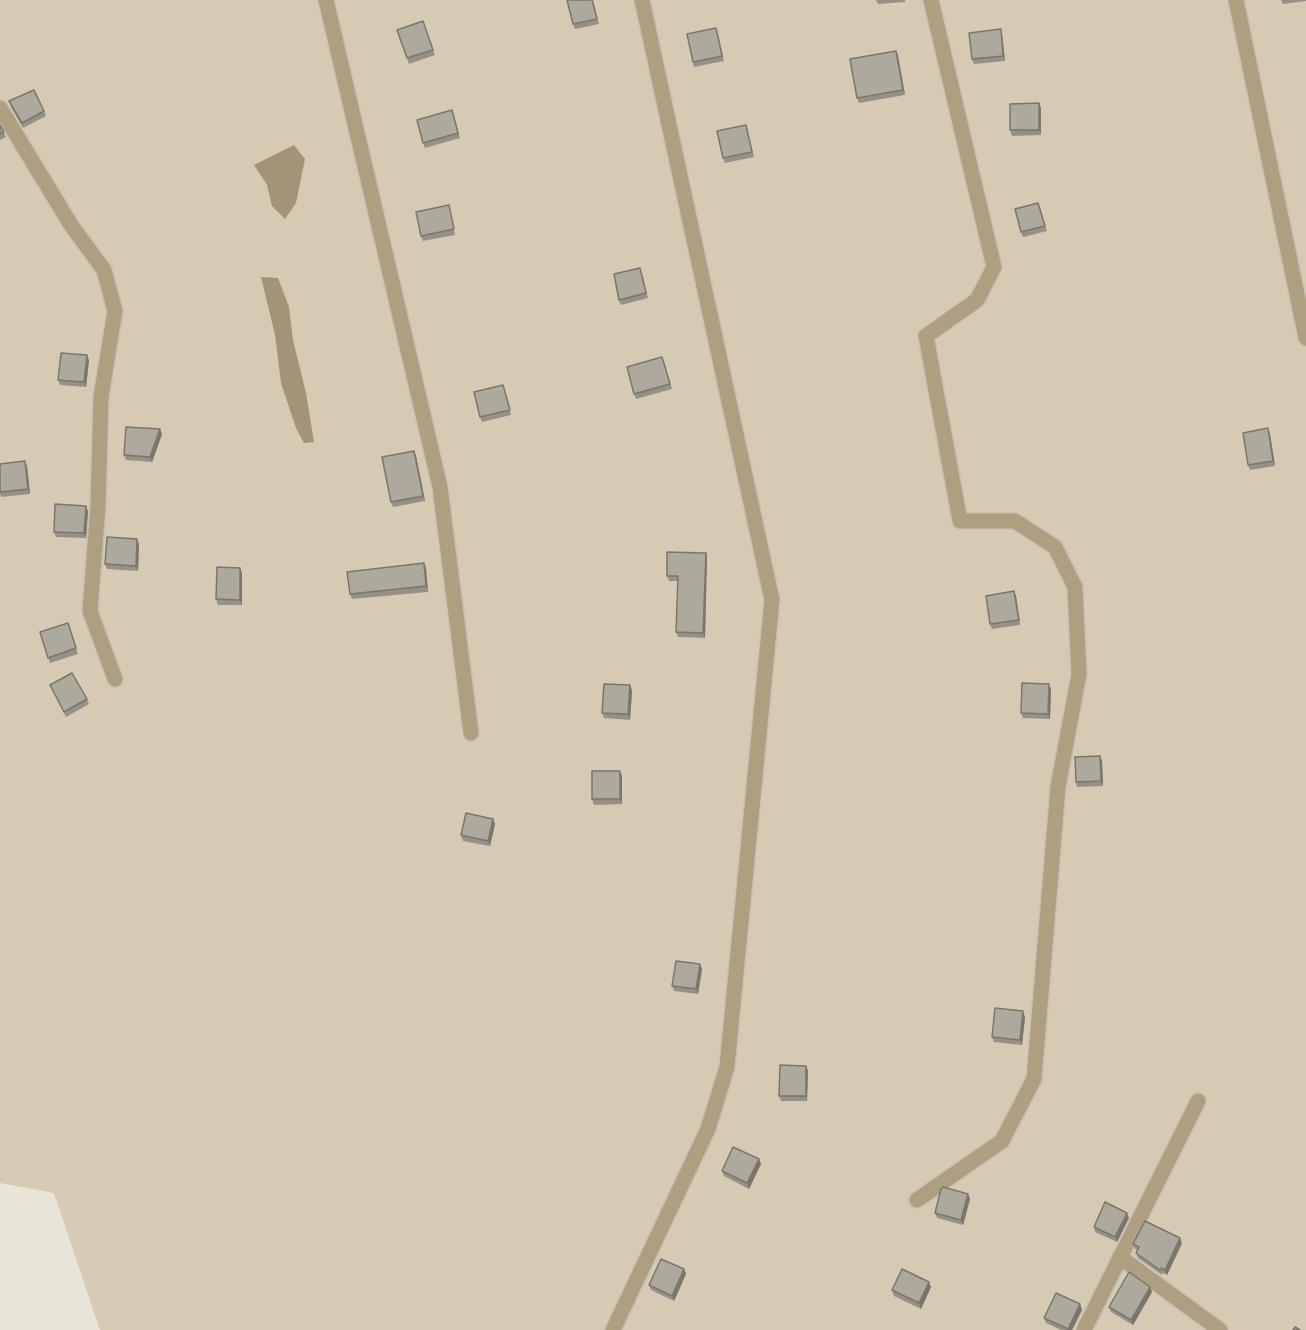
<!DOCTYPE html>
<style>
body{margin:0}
canvas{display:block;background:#e9e4d8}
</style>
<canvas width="1306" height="1330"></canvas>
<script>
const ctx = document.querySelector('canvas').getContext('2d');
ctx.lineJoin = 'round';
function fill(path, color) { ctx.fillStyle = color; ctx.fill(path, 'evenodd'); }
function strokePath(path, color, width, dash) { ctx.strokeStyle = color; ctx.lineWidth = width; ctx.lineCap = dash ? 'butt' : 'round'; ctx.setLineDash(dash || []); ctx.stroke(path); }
const green = new Path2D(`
 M0,0H1306V1330H100L54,1193L0,1183Z`);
const water = new Path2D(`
 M294,145L305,159L296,203L285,219L272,206L267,185L254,165Z
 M261,277L278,278L289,307L293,340L306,393L314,442L304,443L296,428L281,383L275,335Z`);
const minor = new Path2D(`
 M326,0L440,487L471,733
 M1236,0L1306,338
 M0,108L71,225L104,270L115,311L101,397L98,506L90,611L115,679
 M917,1200L1002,1141L1034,1079L1058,787L1079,674L1075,587L1055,547L1015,521H960L926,336L977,300L994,267L931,0
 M1120,1257L1220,1330
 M613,1330L708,1129L727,1067L772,600L642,0
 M1084,1330L1198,1101`);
const wall = new Path2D(`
 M593,0L599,24L575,29L573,24Z
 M876,0H905V2L878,4Z
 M1281,0H1306V1L1283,4Z
 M423,21L435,55L409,64L407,58Z
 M718,33L724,61L694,67L693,62Z
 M1002,34L1005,61L974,64L972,59Z
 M896,51L898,56L905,95L859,103L857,98Z
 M9,101L44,111L46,116L23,128L11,107Z
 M1041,108V135L1012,136L1010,130Z
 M452,110L460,138L425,148L423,143Z
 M0,125L6,137L0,140Z
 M746,125L754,157L725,163L723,158Z
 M449,205L455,235L423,241L421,236Z
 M1040,208L1047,231L1023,237L1021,232Z
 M642,273L648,298L621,305L619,300Z
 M89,360L86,387L60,385L58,380Z
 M664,362L672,389L636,399L634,394Z
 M505,390L511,415L482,422L480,417Z
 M162,434L152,462L126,460L124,455Z
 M1270,434L1275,466L1250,470L1248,465Z
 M416,456L425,501L393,507L391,502Z
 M0,464L27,466L30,494L1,497L0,494Z
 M88,511L86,538L56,537L54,532Z
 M139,544L138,571L107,569L105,564Z
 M707,558L705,638L678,637L676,632L678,581H669L667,576Z
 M424,563L426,568L428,592L352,599L350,594Z
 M242,573V605H218L216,599Z
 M1016,596L1020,625L992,629L990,624Z
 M68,623L78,654L50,663L40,632Z
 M50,685L87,699L89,704L66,717Z
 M630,685L632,691L630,720L604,718L602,713Z
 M1051,689L1050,719L1023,718L1021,713Z
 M1100,756L1102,761L1103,786L1077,787L1076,782Z
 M622,776V804L594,805L592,799Z
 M493,819L495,824L490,846L463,841L461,835Z
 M702,969L698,994L674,991L672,986Z
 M1025,1017L1022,1045L994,1042L992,1037Z
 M806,1066L808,1071L807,1101H781L779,1096Z
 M761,1164L749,1189L724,1176L722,1171Z
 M968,1194L970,1199L963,1225L937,1218L935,1213Z
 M1129,1218L1117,1242L1095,1232L1094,1227Z
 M1182,1243L1167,1275L1163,1273L1162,1275L1138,1258L1136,1253L1137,1250L1135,1249L1133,1244Z
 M684,1269L686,1274L674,1301L651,1290L649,1285Z
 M931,1287L921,1309L894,1296L892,1290Z
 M1150,1287L1152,1292L1133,1325L1111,1312L1109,1307Z
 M1080,1304L1082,1310L1072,1330H1061L1046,1323L1044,1318Z`);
const shadedWall = new Path2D(`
 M1001,29L1002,34L1005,61L1003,56Z
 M896,51L898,56L905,95L903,90Z
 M1039,103L1041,108V135L1039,130Z
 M87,355L89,360L86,387L84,382Z
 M1268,428L1270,434L1275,466L1273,461Z
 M160,429L162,434L152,462L150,457Z
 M414,451L416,456L425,501L423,496Z
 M25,461L27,466L30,494L28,489Z
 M86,506L88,511L86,538L84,533Z
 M137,539L139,544L138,571L136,566Z
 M706,553L707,558L705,638L703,633Z
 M424,563L426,568L428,592L426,586Z
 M240,568L242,573V605L240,600Z
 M1014,591L1016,596L1020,625L1019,620Z
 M1049,684L1051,689L1050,719L1048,714Z
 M630,685L632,691L630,720L628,714Z
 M1100,756L1102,761L1103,786L1101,781Z
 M620,771L622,776V804L620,799Z
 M493,819L495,824L490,846L488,841Z
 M700,964L702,969L698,994L696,989Z
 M1023,1011L1025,1017L1022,1045L1020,1040Z
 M806,1066L808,1071L807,1101L806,1096Z
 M759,1159L761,1164L749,1189L747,1183Z
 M968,1194L970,1199L963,1225L961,1220Z
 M1127,1213L1129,1218L1117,1242L1115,1237Z
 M1180,1238L1182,1243L1167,1275L1165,1270Z
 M684,1269L686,1274L674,1301L672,1296Z
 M929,1282L931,1287L921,1309L919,1303Z
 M1150,1287L1152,1292L1133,1325L1131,1320Z
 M1080,1304L1082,1310L1072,1330H1068V1329Z`);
const building = new Path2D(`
 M567,0H592L597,19L573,24Z
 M423,21L433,50L407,58L397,30Z
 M716,28L722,56L693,62L687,34Z
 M1001,29L1003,56L972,59L969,33Z
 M896,51L903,90L857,98L850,59Z
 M34,90L44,111L22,123L9,101Z
 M1039,103V130H1010V104Z
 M452,110L458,133L423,143L417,120Z
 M0,125L4,132L0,134Z
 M746,125L752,152L723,158L717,131Z
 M1038,203L1045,226L1021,232L1015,209Z
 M449,205L454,229L421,236L416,212Z
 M640,268L646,293L619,300L614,274Z
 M61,353L87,355L84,382L58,380Z
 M662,357L670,384L634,394L627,367Z
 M503,385L510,410L480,417L474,392Z
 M126,427L160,429L150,457L124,455Z
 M1268,428L1273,461L1248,465L1243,433Z
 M414,451L423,496L391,502L382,457Z
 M25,461L28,489L0,492V464Z
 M55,504L86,506L84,533L54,532Z
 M107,537L137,539L136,566L105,564Z
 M667,552L706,553L703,633L676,632L678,576H667Z
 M424,563L426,586L350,594L347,572Z
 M217,567L240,568V600L216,599Z
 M1014,591L1019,620L990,624L986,596Z
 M68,623L76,648L48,658L40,632Z
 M72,673L87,699L64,712L50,685Z
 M1022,683L1049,684L1048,714L1021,713Z
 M604,684L630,685L628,714L602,713Z
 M1100,756L1101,781L1076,782L1075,757Z
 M592,771H620V799H592Z
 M466,813L493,819L488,841L461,835Z
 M676,961L700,964L696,989L672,986Z
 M995,1008L1023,1011L1020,1040L992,1037Z
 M780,1065L806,1066V1096H779Z
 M733,1147L759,1159L747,1183L722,1171Z
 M943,1187L968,1194L961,1220L935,1213L941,1189Z
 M1105,1202L1127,1213L1115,1237L1094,1227Z
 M1145,1221L1180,1238L1165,1270L1161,1268L1160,1270L1136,1253L1139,1247L1133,1244Z
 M661,1259L684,1269L672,1296L649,1285Z
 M902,1269L929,1282L919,1303L892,1290Z
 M1129,1272L1150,1287L1131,1320L1109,1307Z
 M1056,1293L1080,1304L1068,1329L1044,1318Z
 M1295,1327L1300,1330H1293Z`);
fill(green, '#d6cbb2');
fill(water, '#a19477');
strokePath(minor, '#c7c2b8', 18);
strokePath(minor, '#ad9f80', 15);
fill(wall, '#969187');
fill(shadedWall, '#7a766e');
fill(building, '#aea99d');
strokePath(building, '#7a766e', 1.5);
</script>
